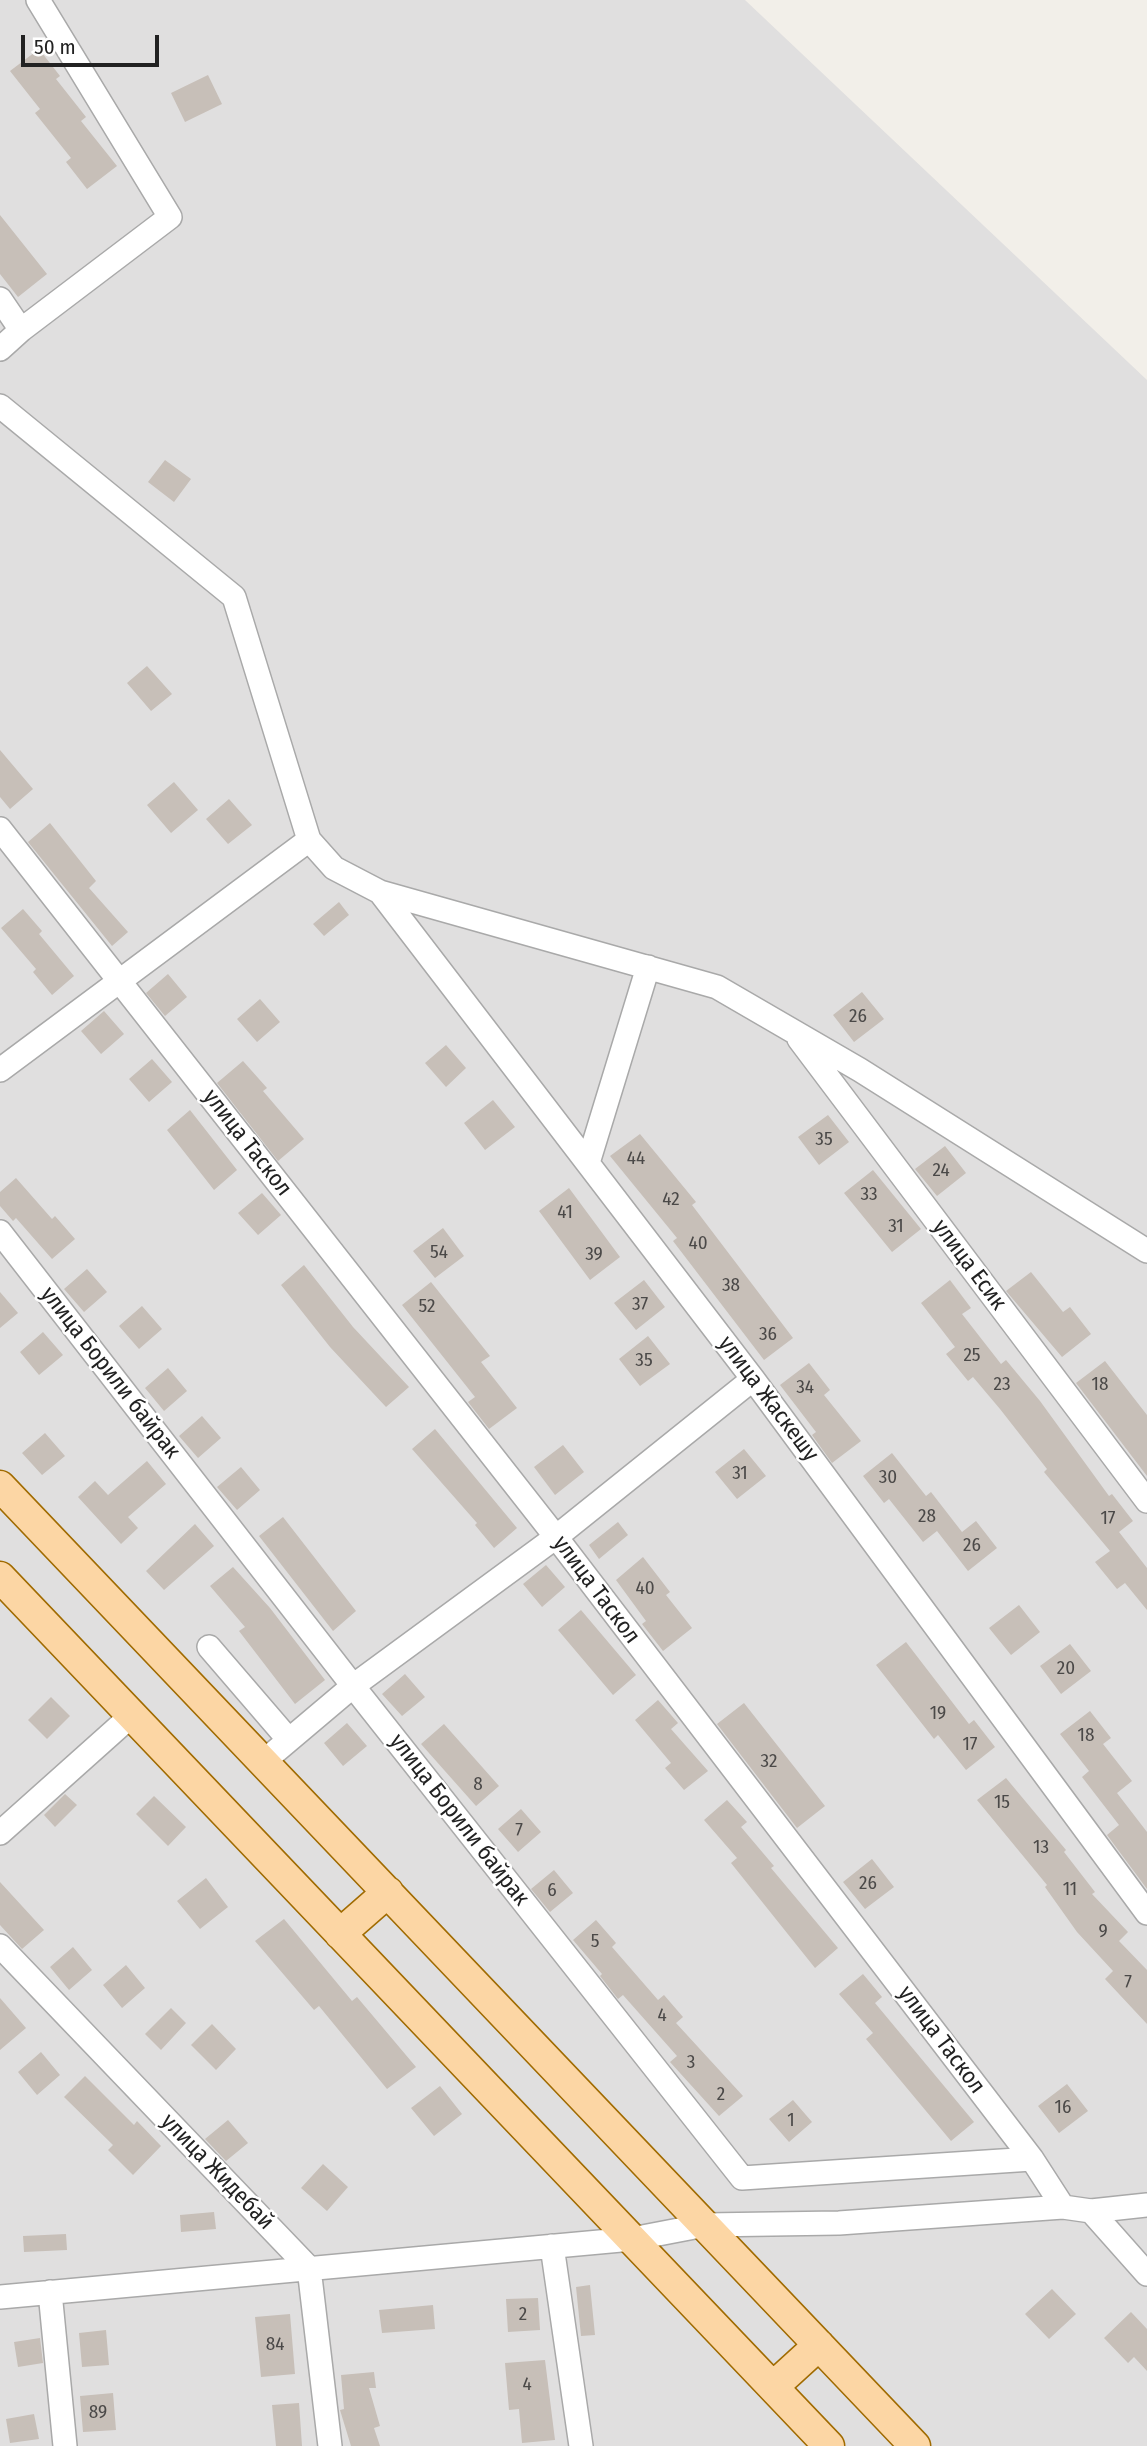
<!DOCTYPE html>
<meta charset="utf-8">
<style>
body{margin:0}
#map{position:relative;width:1147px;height:2446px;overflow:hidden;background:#f2efe9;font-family:"Fira Sans Condensed",sans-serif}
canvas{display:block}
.scale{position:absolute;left:21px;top:35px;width:138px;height:32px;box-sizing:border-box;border:4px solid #222;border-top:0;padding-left:9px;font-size:21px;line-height:24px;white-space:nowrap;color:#222;-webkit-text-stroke:5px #fff;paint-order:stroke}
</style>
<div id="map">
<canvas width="1147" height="2446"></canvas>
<div class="scale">50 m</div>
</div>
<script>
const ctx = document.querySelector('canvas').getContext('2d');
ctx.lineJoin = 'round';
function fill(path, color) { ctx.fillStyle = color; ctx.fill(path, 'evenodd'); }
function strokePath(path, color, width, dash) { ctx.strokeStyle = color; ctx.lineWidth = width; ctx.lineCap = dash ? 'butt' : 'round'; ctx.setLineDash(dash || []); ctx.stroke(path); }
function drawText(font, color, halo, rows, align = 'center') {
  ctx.font = font + ' "Fira Sans Condensed",sans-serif'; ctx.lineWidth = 5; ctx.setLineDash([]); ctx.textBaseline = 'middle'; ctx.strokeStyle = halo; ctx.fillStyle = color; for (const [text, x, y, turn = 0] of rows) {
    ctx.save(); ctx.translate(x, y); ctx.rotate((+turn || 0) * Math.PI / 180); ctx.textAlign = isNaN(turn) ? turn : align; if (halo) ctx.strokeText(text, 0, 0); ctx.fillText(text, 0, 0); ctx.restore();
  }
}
const residential = new Path2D(`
 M0,0H745L1147,380V2446H0Z`);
const building = new Path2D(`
 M39,49L60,76L56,79L86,117L81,121L117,166L87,189L66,162L71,158L35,113L40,109L10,71Z
 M208,75L222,104L185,122L171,93Z
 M0,215L47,274L18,297L0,274Z
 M165,460L191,479L174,502L148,482Z
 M147,666L172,694L151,711L127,683Z
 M0,750L33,789L10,809L0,797Z
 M174,782L198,810L171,833L147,805Z
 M229,799L252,825L228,844L206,819Z
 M50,823L96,881L89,888L128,932L112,946L28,842Z
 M339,902L349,915L324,936L313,924Z
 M23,909L42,931L39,934L74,976L52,995L33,972L36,969L1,928Z
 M168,974L187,997L165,1016L146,993Z
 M862,992L884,1019L854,1042L833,1015Z
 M260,999L280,1022L257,1042L237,1019Z
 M104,1011L124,1034L101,1054L81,1031Z
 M446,1045L466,1068L446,1087L425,1063Z
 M152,1059L172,1082L149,1102L129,1079Z
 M243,1061L267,1088L263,1091L304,1139L278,1161L217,1083Z
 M493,1100L515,1127L485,1150L464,1123Z
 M190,1110L237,1170L214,1190L167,1130Z
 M828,1115L849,1142L819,1165L798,1137Z
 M640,1134L696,1202L692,1205L793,1338L764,1360L673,1241L677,1238L610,1156Z
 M945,1146L966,1173L937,1196L915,1169Z
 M873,1170L921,1229L892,1252L844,1193Z
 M16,1178L52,1219L55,1216L75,1239L52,1259L16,1218L13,1221L0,1206V1192Z
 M569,1188L620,1257L590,1280L539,1211Z
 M262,1193L281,1215L258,1235L238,1213Z
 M443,1228L464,1256L435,1278L413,1251Z
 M304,1265L353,1327L409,1387L386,1407L330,1347L281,1285Z
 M87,1269L107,1292L84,1312L64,1289Z
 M1031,1272L1063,1312L1070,1307L1091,1334L1062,1357L1006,1291Z
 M644,1280L665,1307L636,1330L614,1303Z
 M950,1280L971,1308L962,1314L1001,1364L1006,1360L1040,1401L1109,1496L1112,1494L1133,1521L1119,1532L1147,1568V1610L1125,1583L1117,1589L1095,1562L1110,1551L1044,1472L1047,1469L1000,1409L973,1377L968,1381L946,1354L955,1347L921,1303Z
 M431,1282L490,1356L481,1362L517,1408L489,1429L468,1402L475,1397L402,1305Z
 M0,1292L18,1313L0,1328Z
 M142,1306L162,1329L139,1349L119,1326Z
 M43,1332L63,1355L39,1375L20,1352Z
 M648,1336L670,1364L640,1386L619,1359Z
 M1105,1361L1147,1415V1476L1076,1383Z
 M809,1363L830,1390L824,1395L861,1441L832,1463L812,1435L816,1432L780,1385Z
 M168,1368L187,1391L164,1411L145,1388Z
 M202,1416L221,1438L198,1458L179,1436Z
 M435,1429L517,1528L494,1548L475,1525L477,1523L412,1449Z
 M45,1433L65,1456L42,1475L22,1453Z
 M563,1445L584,1472L555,1495L534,1467Z
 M744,1449L766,1476L737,1499L715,1472Z
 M892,1453L926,1496L931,1492L962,1532L976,1521L997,1548L968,1571L937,1531L923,1542L889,1499L884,1503L863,1476Z
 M147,1461L166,1484L128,1517L138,1528L121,1544L78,1497L95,1481L108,1495Z
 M241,1467L260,1490L237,1510L217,1487Z
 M283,1517L356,1611L333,1631L259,1536Z
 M618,1522L628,1535L599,1559L589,1545Z
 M195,1524L214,1546L164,1590L146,1571Z
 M643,1557L670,1592L666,1595L692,1628L663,1651L642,1624L646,1621L616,1580Z
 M546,1565L565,1587L542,1607L523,1584Z
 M233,1567L270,1608L325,1680L295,1704L239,1631L245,1627L210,1586Z
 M1019,1605L1040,1632L1011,1655L989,1628Z
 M581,1610L636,1675L613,1695L558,1630Z
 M906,1642L969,1724L974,1720L995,1747L966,1770L938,1735L934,1739L876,1665Z
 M1070,1644L1091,1671L1061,1694L1040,1666Z
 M405,1674L425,1697L402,1716L382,1694Z
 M51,1697L70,1716L47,1739L28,1720Z
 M658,1700L678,1723L671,1729L708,1771L684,1790L665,1768L671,1763L635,1720Z
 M744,1703L825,1806L797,1828L717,1724Z
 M1090,1711L1111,1738L1103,1744L1132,1781L1117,1793L1147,1832V1889L1107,1835L1119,1825L1082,1777L1089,1771L1060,1734Z
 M347,1723L367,1746L343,1766L324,1743Z
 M444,1724L499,1786L476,1806L421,1744Z
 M1006,1778L1066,1850L1064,1852L1095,1892L1092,1894L1128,1932L1119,1941L1147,1970V2024L1105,1979L1113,1971L1077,1932L1045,1887L1047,1885L977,1800Z
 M65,1794L77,1805L55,1827L44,1815Z
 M154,1796L186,1827L168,1846L136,1814Z
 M727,1800L747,1822L741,1827L774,1866L771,1868L838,1948L815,1968L731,1863L737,1858L704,1820Z
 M521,1809L541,1832L518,1852L498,1829Z
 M872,1859L894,1887L865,1909L843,1882Z
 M554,1870L573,1893L550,1912L531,1889Z
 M206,1878L228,1907L200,1929L177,1901Z
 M0,1882L44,1930L22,1949L0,1925Z
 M284,1919L352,2001L357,1997L416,2067L387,2089L319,2006L314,2010L255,1941Z
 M596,1920L616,1943L612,1947L658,2000L664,1995L683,2017L676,2023L743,2096L719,2116L670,2062L677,2056L623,1995L618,1999L600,1976L602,1974L573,1940Z
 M73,1947L92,1970L69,1990L50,1967Z
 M126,1965L145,1988L122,2008L103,1985Z
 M863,1974L882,1997L875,2003L974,2122L951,2141L866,2039L873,2033L839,1994Z
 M0,1998L26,2028L0,2050Z
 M171,2008L186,2023L161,2050L145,2034Z
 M212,2024L236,2049L216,2070L191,2045Z
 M41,2052L60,2075L37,2095L18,2072Z
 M85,2076L134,2125L137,2121L161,2146L133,2175L108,2150L113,2145L64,2097Z
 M1067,2084L1088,2111L1059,2133L1038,2106Z
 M440,2086L462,2114L434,2136L411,2108Z
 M793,2100L812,2122L789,2142L769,2119Z
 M228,2120L248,2143L226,2161L205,2139Z
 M323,2164L348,2187L327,2211L301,2188Z
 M214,2212L216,2229L181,2232L180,2215Z
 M66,2234L67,2250L24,2252L23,2236Z
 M590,2285L595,2335L581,2336L576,2287Z
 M1052,2289L1076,2314L1049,2339L1025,2314Z
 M538,2298L540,2330L508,2332L506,2299Z
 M433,2305L435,2329L382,2333L379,2310Z
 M1131,2312L1147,2329V2371L1134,2357L1128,2363L1104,2338Z
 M290,2314L295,2374L261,2377L255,2317Z
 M106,2330L109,2365L82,2367L79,2333Z
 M40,2338L43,2363L18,2367L14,2342Z
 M545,2360L555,2440L522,2443L519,2409L509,2410L505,2363Z
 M374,2372L376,2388H369L380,2426L374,2428L380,2446H351L340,2410L344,2409L341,2375Z
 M113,2393L116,2430L83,2432L80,2396Z
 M299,2403L302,2446H276L272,2405Z
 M34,2414L39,2439L10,2443L6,2419Z`);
const minor = new Path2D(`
 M0,299L21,330
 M0,349L21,330L170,217L38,0
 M0,406L234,597L309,840L334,868L380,892L717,987L860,1070L1147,1251
 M0,829L556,1537L1032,2159L1063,2207
 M380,892L753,1379L1147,1913
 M799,1039L1147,1501
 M0,1070L309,840
 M588,1163L648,967
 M0,1232L353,1686L742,2178L1032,2159
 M209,1647L289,1740
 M263,1762L353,1686L556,1537L753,1379
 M0,1833L132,1715
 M0,1946L309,2268L330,2446
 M1091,2211L1147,2274
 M552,2246L581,2446
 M50,2292L65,2446
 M0,2297L632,2239L705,2225L839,2223L1063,2207L1091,2211L1147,2205`);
const major = new Path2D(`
 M0,1486L915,2446
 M0,1577L829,2446
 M340,1934L388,1892
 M773,2387L819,2345`);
const numberNames = [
 ["26",858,1017],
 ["35",824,1140],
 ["44",636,1159],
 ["24",941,1171],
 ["33",869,1195],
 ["42",671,1200],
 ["41",565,1213],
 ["31",896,1227],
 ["40",698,1244],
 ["54",439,1253],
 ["39",594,1255],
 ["38",731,1286],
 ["37",640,1305],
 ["52",427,1307],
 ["36",768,1335],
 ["25",972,1356],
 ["35",644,1361],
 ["23",1002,1385],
 ["18",1100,1385],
 ["34",805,1388],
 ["31",740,1474],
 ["30",888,1478],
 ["28",927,1517],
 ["17",1108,1519],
 ["26",972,1546],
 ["40",645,1589],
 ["20",1066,1669],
 ["19",938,1714],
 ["18",1086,1736],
 ["17",970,1745],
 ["32",769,1762],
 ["8",478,1785],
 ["15",1002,1803],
 ["7",519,1831],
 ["13",1041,1848],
 ["26",868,1884],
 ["11",1070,1890],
 ["6",552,1891],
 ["9",1103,1932],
 ["5",595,1942],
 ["7",1128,1983],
 ["4",662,2016],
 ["3",691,2063],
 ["2",721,2095],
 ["16",1063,2108],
 ["1",791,2121],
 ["2",523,2315],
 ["84",275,2345],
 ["4",527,2385],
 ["89",98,2413]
];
const streetNames = [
 ["улица Таскол",247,1143,52],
 ["улица Есик",969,1265,53],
 ["улица Борили байрак",110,1373,52],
 ["улица Жаскешу",768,1399,53],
 ["улица Таскол",596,1590,53],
 ["улица Борили байрак",459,1820,52],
 ["улица Таскол",941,2040,53],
 ["улица Жидебай",217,2172,46]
];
fill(residential, '#e0dfdf');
fill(building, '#c7bfb8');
strokePath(minor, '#a9a9a9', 26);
strokePath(major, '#a06b00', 33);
strokePath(minor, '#fff', 23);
strokePath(major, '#fcd6a4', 30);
drawText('19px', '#4b4948', null, numberNames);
drawText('23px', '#222', '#fff', streetNames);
</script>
